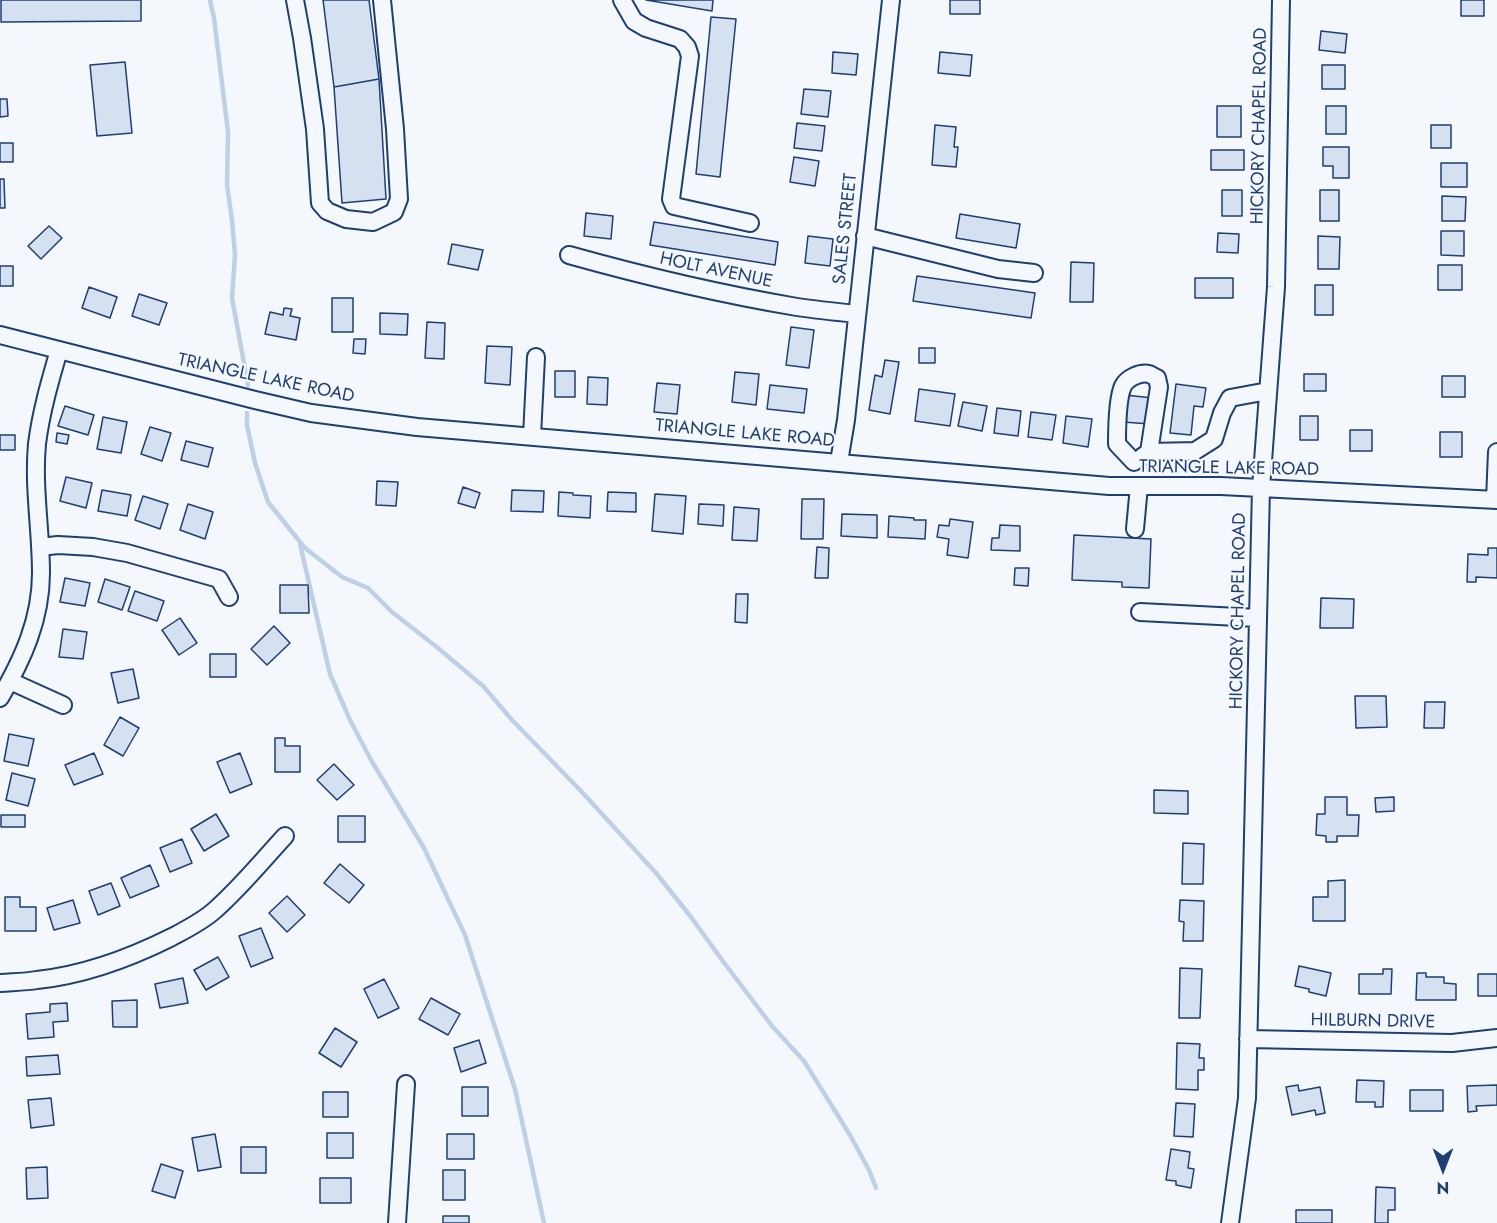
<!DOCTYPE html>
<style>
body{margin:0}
#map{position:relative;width:1497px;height:1223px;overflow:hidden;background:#f4f7fb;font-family:Jost,sans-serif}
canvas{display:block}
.north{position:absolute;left:1413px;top:1139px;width:60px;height:60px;-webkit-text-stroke:4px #f4f7fb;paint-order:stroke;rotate:180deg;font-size:16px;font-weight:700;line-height:24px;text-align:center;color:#1d3f73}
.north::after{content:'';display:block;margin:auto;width:21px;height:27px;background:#1d3f73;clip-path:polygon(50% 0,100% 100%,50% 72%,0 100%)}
</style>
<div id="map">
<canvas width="1497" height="1223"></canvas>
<div class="north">N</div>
</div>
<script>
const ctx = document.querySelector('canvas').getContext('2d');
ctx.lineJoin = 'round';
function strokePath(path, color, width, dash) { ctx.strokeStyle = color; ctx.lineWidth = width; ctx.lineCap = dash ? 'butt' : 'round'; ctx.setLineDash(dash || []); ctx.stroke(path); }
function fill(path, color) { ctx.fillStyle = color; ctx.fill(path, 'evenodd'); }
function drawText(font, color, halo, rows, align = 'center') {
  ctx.font = font + ' Jost,sans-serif'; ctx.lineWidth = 4.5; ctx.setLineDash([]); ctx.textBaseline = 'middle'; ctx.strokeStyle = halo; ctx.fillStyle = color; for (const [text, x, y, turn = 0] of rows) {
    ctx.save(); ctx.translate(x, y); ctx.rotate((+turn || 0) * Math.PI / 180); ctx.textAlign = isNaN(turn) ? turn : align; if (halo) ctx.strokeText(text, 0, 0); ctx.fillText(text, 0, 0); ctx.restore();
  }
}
const stream = new Path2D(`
 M210,0L214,18L228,132L227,185L232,220L235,255L232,298L248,385
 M247,413V425L255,463L268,502L305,548L342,577L368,588L392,612L438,648L483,686L512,720L581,791L656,873L691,917L722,960L772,1026L804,1061L850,1135L869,1170L876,1188
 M300,544L330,674L350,720L371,760L424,848L465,935L515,1089L544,1223`);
const building = new Path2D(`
 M1,0H141V21L1,22Z
 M323,0H369L379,79L334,87Z
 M646,0H713L712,11Z
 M950,0H980V14H950Z
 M1461,0H1484V16H1461Z
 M711,17L736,19L720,177L696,174Z
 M1321,31L1347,34L1345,53L1319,50Z
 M833,52L858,54L856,75L832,73Z
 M940,52L972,55L970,76L938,73Z
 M125,62L132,133L97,136L90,65Z
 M1322,65H1345V89H1322Z
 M379,79L386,199L342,203L334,87Z
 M804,89L831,91L828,117L801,114Z
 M0,99H7L8,116L0,117Z
 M1217,106H1241V137H1217Z
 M1326,106H1346V134H1326Z
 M797,123L825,126L822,151L794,148Z
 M935,125L956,127L954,147H958L956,167L932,165Z
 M1431,125H1451V148H1431Z
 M0,143H13V162H0Z
 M1323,147H1349V178H1333V166H1323Z
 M1211,150H1244V170H1211Z
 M794,157L819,161L815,186L790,182Z
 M1441,163H1467V187H1441Z
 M0,179H4L5,208H0Z
 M1222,190H1242V216H1222Z
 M1320,190H1339V221H1320Z
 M1442,196L1466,197L1465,221H1442Z
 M586,213L613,216L611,239L584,236Z
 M960,214L1020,224L1016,248L956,238Z
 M654,222L778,242L775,265L650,245Z
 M49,226L62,238L41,259L28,246Z
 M1441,231H1464V256L1441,255Z
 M1218,233L1239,234L1238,253L1217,252Z
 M808,236L833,239L830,266L805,263Z
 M1318,236L1340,237L1339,269H1318Z
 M452,244L483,250L478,270L448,264Z
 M1071,262L1094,263L1093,302H1070Z
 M1438,265H1462V290H1438Z
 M0,266H13V286H0Z
 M917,276L1035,293L1031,318L913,301Z
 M1195,278H1233V298H1195Z
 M1315,285H1333V315H1315Z
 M89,287L117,297L110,318L82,308Z
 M139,294L167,303L159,325L132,316Z
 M332,298H353V332H332Z
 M284,308L292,309L290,316L300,318L296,340L265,334L270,312L283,315Z
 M380,313L408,314L407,335L380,334Z
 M427,322L445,323L444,359L425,358Z
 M791,327L814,330L809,368L786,365Z
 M354,339H366L365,354L353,353Z
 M487,346L512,347L510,385L485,383Z
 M919,348H935V363H919Z
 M885,360L899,362L890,414L869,410L875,375L882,377Z
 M555,371H575V397H555Z
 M735,372L759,374L756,405L732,402Z
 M1304,374H1326V391H1304Z
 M1442,376H1465V397H1442Z
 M588,377L608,378L607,405L587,404Z
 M657,383L680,385L677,414L654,412Z
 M1176,384L1206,388L1203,407L1194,406L1191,435L1170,433Z
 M770,385L807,389L804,413L767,409Z
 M919,389L955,394L950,426L915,421Z
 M1125,395L1153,398L1150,424L1123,422Z
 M963,402L987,406L982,431L958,426Z
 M65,406L94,415L88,435L58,426Z
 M997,408L1021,411L1018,436L994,433Z
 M1031,412L1056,415L1052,440L1028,437Z
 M1066,416L1092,419L1088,447L1063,443Z
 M1300,416H1318V440H1300Z
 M103,417L127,422L121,453L97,449Z
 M150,427L171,433L162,461L141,454Z
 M1350,430H1372V451H1350Z
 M1440,432H1462V457H1440Z
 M57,433L69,435L67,444L56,442Z
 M0,435H15V450H0Z
 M186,441L213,448L208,467L181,460Z
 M66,477L92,483L86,508L60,501Z
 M377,481L398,482L396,506L376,505Z
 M463,487L480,493L475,508L458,503Z
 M102,490L131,495L127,516L98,511Z
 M512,490L544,491L543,512L511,511Z
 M559,492L573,493V495L591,496L590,518L558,516Z
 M608,492L636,493V512L607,511Z
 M655,494L686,496L683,534L652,531Z
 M143,496L168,504L160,529L135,520Z
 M802,499H824L823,539H801Z
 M188,504L213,512L205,539L180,530Z
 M699,504L724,505L723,526L698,524Z
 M734,507L759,509L757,541L732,540Z
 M842,514L877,515V538L841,536Z
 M889,516L914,518V520H926L925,539L888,537Z
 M950,519L973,522L968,558L947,555L949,539L937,537L939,525L949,526Z
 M1000,525L1020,526V551L991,550L992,538H999Z
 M1074,535L1151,539L1149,588L1122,587V582L1072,580Z
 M817,547L829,548L828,578H815Z
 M1488,548H1497V578L1476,577V582H1467L1468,554L1488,555Z
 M1015,568H1029L1028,586L1014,585Z
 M65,578L90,583L85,606L60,602Z
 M105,579L130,587L122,610L98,602Z
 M280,585H308L309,613H280Z
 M135,591L164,601L157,621L128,611Z
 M736,594H748L747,623L735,622Z
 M1321,598L1354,599L1353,628H1320Z
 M180,618L197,643L179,655L162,630Z
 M274,626L290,643L267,665L251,649Z
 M63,629L87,632L83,659L59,657Z
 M210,654H236V677H210Z
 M133,669L139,698L118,703L111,673Z
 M1355,696H1386L1387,727L1356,728Z
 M1425,702H1445L1444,728H1424Z
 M120,717L139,728L123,756L104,745Z
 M9,734L34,739L28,766L4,761Z
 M275,738H285V746H300V772H275Z
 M94,753L103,774L74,785L65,765Z
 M240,753L252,784L230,793L217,762Z
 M334,764L354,785L337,800L317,780Z
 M12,773L35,779L28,806L6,800Z
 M1154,790L1188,791V814L1154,813Z
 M1325,797H1347V815H1359L1358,836H1337V842H1326V836L1316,835L1317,814H1325Z
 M1394,797V811L1376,812L1375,798Z
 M216,814L229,836L204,851L191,829Z
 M1,815H25V827H1Z
 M338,816H365V842H338Z
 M182,839L192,863L170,872L160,848Z
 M1183,843L1204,844L1203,884H1182Z
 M340,864L364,885L349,903L324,883Z
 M150,865L159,886L130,898L121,878Z
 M1345,880V921H1313V897H1328V881Z
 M111,883L120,906L98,915L89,891Z
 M287,896L305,915L287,932L269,913Z
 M5,897H20V907H36V931H5Z
 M73,900L80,923L54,930L47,908Z
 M1180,900L1204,901L1203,941H1183L1184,922L1179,921Z
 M261,928L273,958L251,967L239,936Z
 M218,957L229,977L206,990L194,970Z
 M1299,966L1331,973L1326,996L1309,992V989L1295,986Z
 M1180,968L1202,969L1200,1018H1179Z
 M1383,969H1392L1391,994H1359V974H1383Z
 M1417,973H1426V977H1444V983L1456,984V1000H1416Z
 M1478,974H1497V996H1478Z
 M183,978L188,1003L160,1008L155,984Z
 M384,979L399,1008L378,1018L364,989Z
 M431,998L460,1014L448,1035L419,1019Z
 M137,1000V1027H113L112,1001Z
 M67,1003L68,1021L53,1022L54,1037L28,1039L26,1014L50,1012V1004Z
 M335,1028L357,1042L341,1067L319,1053Z
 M479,1040L486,1063L461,1072L454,1048Z
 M1177,1043L1200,1044L1199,1058H1204V1070H1198V1090L1176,1089Z
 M58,1055L60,1074L27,1076L26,1057Z
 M1357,1080L1384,1081L1383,1107H1375V1102H1356Z
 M1298,1085L1299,1091L1320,1087L1325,1113L1316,1115L1315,1110L1292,1115L1286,1087Z
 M1497,1085V1105L1476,1106L1477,1111L1468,1112L1467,1086Z
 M462,1087H488V1116H462Z
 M1410,1090H1443V1111H1410Z
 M323,1092H348V1117H323Z
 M51,1098L54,1125L31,1128L28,1100Z
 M1176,1103L1195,1104L1193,1137L1174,1136Z
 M327,1133H353V1158H327Z
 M215,1134L221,1167L198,1171L192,1138Z
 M447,1134H474V1159H447Z
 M241,1147H266V1173H241Z
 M1171,1149L1190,1152L1188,1168L1194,1169L1191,1188L1176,1185V1181L1166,1180Z
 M161,1164L183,1171L175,1198L152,1191Z
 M47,1167L48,1198L27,1199L26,1168Z
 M443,1170H465V1200H443Z
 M320,1178H351V1203H320Z
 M1376,1187L1395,1188V1210H1388V1223H1375Z
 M1296,1210H1332V1223H1296Z
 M443,1216H469V1223H443Z`);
const minor = new Path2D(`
 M295,0L302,38L315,129L320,203L327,211L346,219L373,222L394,212L399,199L395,129L382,0
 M622,0L634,21L646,28L680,39L687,47L690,56L671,199L674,206L750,223
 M865,236L998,269L1034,273
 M569,255C644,276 720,294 797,307C817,310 837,312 857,314
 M0,335L255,400L311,413L417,427L1109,486H1221L1497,500
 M532,436L536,357
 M1142,457L1149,452L1195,451L1214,439L1222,413L1230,398L1268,391
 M839,462L846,420L891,0
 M1134,462L1117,444C1117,429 1117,399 1123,386C1127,378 1140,372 1149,374C1152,375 1154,377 1157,378L1159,387L1149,452
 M1495,500L1497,452
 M1135,529L1139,486
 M40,547L58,545L93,547L127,553L219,579L229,597
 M1140,612L1258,618
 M10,681L63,705
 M0,698C23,659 41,619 41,573C41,530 33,487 37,444C41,412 50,381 59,350
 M0,983C12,982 25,982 37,980C85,975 130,958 172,937C187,929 203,921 215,910C241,887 262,861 285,836
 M1248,1039L1452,1043L1497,1038
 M397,1223L406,1084
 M1230,1223L1247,1098L1261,488L1276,287L1281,0`);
const streetNames = [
 ["HICKORY CHAPEL ROAD",1260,126,-89],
 ["SALES STREET",846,229,-84],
 ["HOLT AVENUE",716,271,12],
 ["TRIANGLE LAKE ROAD",266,379,12],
 ["TRIANGLE LAKE ROAD",745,434,5],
 ["TRIANGLE LAKE ROAD",1229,469,1],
 ["HICKORY CHAPEL ROAD",1239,611,-89],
 ["HILBURN DRIVE",1373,1022,1]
];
strokePath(stream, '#bed0e5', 4.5);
fill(building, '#d5e0f0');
strokePath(building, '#1d3f73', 1.5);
strokePath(minor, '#1d3f73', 20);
strokePath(minor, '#f4f7fb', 16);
drawText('18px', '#1d3f73', '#f4f7fb', streetNames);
</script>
